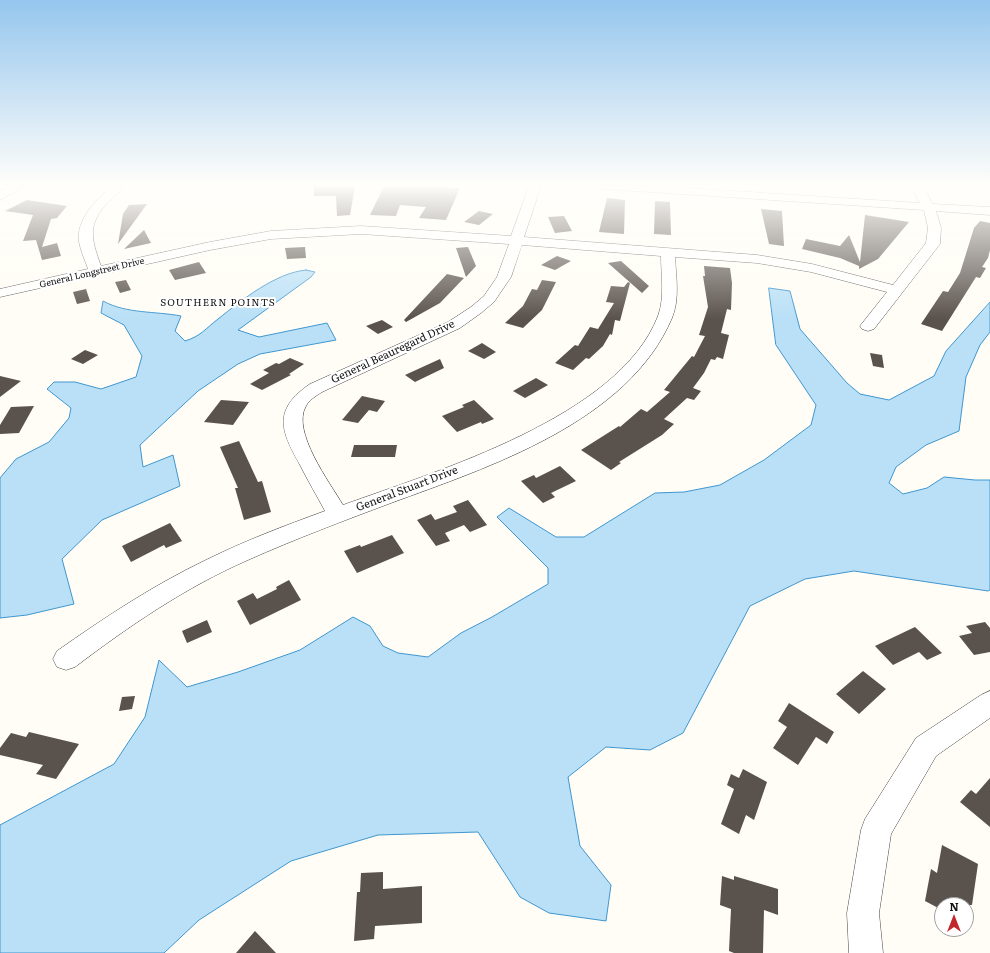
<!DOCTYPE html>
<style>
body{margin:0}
#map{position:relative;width:990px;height:953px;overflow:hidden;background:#fffdf5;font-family:Literata,serif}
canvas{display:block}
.north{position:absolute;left:934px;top:897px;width:40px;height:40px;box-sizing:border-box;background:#fff;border:1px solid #a0a0a0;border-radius:50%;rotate:0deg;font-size:11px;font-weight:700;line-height:16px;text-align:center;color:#111}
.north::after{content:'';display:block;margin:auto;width:14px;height:18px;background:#c4262e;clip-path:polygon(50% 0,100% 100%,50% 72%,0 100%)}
</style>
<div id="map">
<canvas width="990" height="953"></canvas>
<div class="north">N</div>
</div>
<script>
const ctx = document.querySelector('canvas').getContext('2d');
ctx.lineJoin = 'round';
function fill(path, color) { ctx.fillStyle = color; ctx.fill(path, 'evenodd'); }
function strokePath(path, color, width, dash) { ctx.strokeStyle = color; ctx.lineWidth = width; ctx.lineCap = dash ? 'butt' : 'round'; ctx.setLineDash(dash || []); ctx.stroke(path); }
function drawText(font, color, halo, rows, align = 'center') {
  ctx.font = font + ' Literata,serif'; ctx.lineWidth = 4; ctx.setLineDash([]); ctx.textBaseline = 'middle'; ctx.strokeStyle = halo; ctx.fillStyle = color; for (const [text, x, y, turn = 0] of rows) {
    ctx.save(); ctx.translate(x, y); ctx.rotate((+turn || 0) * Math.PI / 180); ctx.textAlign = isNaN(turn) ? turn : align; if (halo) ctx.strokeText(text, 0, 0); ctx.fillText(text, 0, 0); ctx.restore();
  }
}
const water = new Path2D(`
 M306,270L315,272L311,277L238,330L259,337L327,323L336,340L260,354L238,364L198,391L140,445L143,467L173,455L180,486L102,520L62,559L74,604L27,615L0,618V478L16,459L49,442L69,418L71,408L47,389L54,382H75L101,389L136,377L142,356L124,325L101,313L103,301C127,314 155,311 181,316L175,331L185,341C201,336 205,329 218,319C242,300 275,273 306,270Z
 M769,288L790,291L800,329L847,383L860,394L889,400L934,376L946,351L990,302V332L980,345L966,377L959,431L926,445L896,467L889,483L903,494L927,488L944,477L975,480H990V590L988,591L854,571L805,579L750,606L683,733L650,750L606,747L568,777L580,846L611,885L606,921L549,913L520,897L478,832L378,835L291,861L199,920L164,953H0V825L114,764L145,717L159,660L187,687L238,672L300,650L353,617L370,626L383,646L398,653L428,657L461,633L492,617L548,584V568L497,517L509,508L556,537H584L655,493L684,492L720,485L764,460L811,425L816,405L776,345Z`);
const building = new Path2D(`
 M314,186H355L350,215L337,216L336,196H314Z
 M384,186H447L446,187L460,188L446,220L419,218L426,207L400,205L396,216L370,215Z
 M607,198L625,200L624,234L599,232Z
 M27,200L67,206L57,218L51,219L42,247L57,243L61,256L42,260L36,240L23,241L33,215L5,211Z
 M655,201L670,202L671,235L654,234Z
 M147,204L118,244L123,214L129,205Z
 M761,209L782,211L784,246L769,244Z
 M479,211L493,214L479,225L464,222Z
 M865,215L909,222L878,259L859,269V266L840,258L802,249L806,239L840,246L849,235L860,262Z
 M564,216L572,231L555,233L548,217Z
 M980,221L990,223V250L988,258L982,267L986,268L980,278L976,277L942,331L921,324L943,291L948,292L960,273L974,228Z
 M144,230L151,243L124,249Z
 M305,247L306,258L287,259L285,248Z
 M468,247L476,266L466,277L456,248Z
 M557,256L571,261L555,270L541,265Z
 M621,261L649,286L642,293L608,263Z
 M199,262L206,273L175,280L169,270Z
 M704,266L730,268L732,283L731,310L727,309L721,333L729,335L723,359L717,357L715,360L711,359L704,373L693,388L701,391L694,400L687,398L664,419L674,424L662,435L619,462L621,463L611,470L581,450L619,426L620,427L641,409L647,412L670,392L664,390L692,356L694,357L705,336L699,335L708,307L703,276H705Z
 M447,274L464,278L440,303L406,322L404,320Z
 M126,280L131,290L120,293L115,282Z
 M542,280L556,282L542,310L523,328L505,323L523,306L532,289L537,290Z
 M628,282L630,283L620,321L615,320L612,335L610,334L603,346L589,359L586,358L573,370L555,363L575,345L578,346L590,327L598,329L614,303L606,302L611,286L624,287Z
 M86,289L90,301L77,304L73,292Z
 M382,320L393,327L378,334L366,326Z
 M482,343L496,352L484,359L468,351Z
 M85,350L98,355L83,364L71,359Z
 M870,353L882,355L884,368L873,366Z
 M290,358L304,364L289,374L291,375L262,390L250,384L269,373L263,370L276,363L279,364Z
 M440,359L444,368L415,382L405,375Z
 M0,376L21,381L0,397Z
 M536,378L548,385L525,398L513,391Z
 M362,396L385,401L377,412L369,410L358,423L342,420Z
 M221,400L249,402L233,425L204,422Z
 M474,400L494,419L482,424L481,422L457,432L442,416L464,407L462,405Z
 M34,406L19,433L0,434V425L11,407Z
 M239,441L258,482L262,481L271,512L244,520L235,488H238L220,447Z
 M354,445H397L395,457H351Z
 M560,466L576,481L551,493L555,497L543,503L521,481L534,475L536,478Z
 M468,500L487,525L470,532L464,525L445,533L450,541L436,546L417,520L431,514L435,520L457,512L453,506Z
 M170,523L182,541L166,548L164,545L131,562L122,546Z
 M392,535L404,553L357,573L344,551L360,545L361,547Z
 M289,580L301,600L250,625L237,601L253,593L257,599L277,589L276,587Z
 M207,620L212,632L187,643L182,631Z
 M985,622L990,628V652L974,655L959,636L972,633L966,626Z
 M915,627L942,653L927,660L919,652L893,665L875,646Z
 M863,671L886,689L859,714L836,694Z
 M135,696L132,709L119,711L122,697Z
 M789,703L834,732L827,744L816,737L798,765L773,748L787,727L778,721Z
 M29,732L79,744L56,779L36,774L43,765L0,755V748L11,733L26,737Z
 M743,769L767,782L754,820L746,815L739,834L721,824L734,789L727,785L731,774L739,778Z
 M990,778V827L960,802L971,790L976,794Z
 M942,845L978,864L972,905H942V910L925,901L931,869L937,873Z
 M383,872V889L422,886V923L375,926L374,939L354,941L357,892H360L361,873Z
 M722,876L734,880V876L778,889V915L764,910L763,953H734L729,951L731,909L720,905Z
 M255,931L276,953H236Z`);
const minor = new Path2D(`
 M10,186H24L22,188L0,200V191Z
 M112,186H125C121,192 114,196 109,201C87,224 91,238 101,266L210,242L271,231L361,226L511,236L529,186H541L524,237L757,255L812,264L893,285L926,243L928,228L924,210L604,189L600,188L598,186H656L920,203L910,186H922L933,204L990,207V215L936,211L941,228L940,244L874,329L868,331L862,329L860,326L887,292L811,272L757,263L675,257C676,276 680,299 672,318C628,422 489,467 391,503C343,521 295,539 248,560C186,587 129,626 75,667L66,670L57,667L53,659L57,651C104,618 152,586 204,561C244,541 284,526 325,511C317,496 308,481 300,465C281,431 272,410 310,384L448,322L471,307L484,296L497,277L509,244L361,234L271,239L210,250L0,297V289L88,269C85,260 81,252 79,242C76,219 96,200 112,186ZM522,245L661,256C661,275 665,297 658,316C619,417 437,471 343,505C330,483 291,431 306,406C309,400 316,396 322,392L460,328L481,313L494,302L511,277Z
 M990,691V718L936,756L891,834L879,913L883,953H849L847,913L861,830L865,819L916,738L981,695Z`);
const farStreetnames = [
 ["General Longstreet Drive",92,273,-13]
];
const farNeighbourhoodnames = [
 ["SOUTHERN POINTS",218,303]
];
const streetNames = [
 ["General Beauregard Drive",393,352,-25],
 ["General Stuart Drive",407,489,-21]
];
fill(water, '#b9e0f7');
strokePath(water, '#3f96cf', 1);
fill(building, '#5a524d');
strokePath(minor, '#444', 1);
fill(minor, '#fff');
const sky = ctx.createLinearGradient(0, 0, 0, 319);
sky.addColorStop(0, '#95c6ee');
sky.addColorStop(0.58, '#fffefa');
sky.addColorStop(1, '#fffefa00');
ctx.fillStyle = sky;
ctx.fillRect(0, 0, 990, 319);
drawText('9px', '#111', '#fff', farStreetnames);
ctx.letterSpacing = '1px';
drawText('10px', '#111', '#fff', farNeighbourhoodnames);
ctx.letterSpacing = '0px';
drawText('11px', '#111', '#fff', streetNames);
</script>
